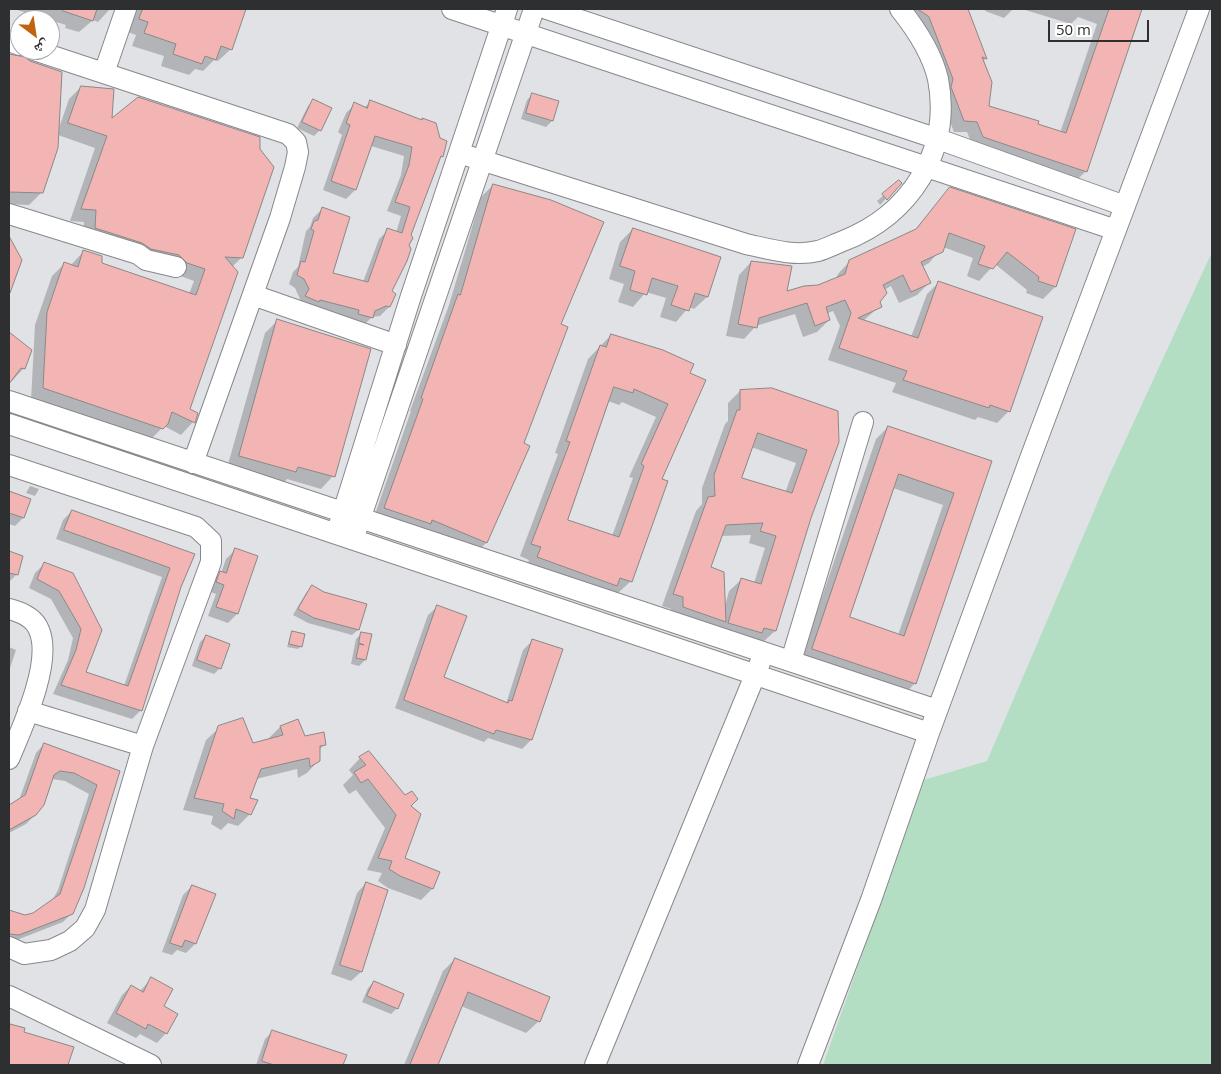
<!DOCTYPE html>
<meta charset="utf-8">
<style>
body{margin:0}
#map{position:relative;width:1221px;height:1074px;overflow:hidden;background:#e0e2e6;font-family:"Open Sans","Noto Naskh Arabic",sans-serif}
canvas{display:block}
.frame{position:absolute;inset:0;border:10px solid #2e2f30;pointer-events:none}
.north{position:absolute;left:10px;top:10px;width:50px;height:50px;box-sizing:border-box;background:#fff;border:1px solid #abacac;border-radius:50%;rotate:149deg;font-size:14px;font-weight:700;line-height:20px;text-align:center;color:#2e2f30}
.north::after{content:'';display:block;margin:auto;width:18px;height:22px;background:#c06410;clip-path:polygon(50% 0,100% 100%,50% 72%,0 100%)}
.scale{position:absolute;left:1048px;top:20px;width:101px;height:22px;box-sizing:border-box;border:2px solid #2e2f30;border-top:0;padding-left:6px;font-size:15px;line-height:18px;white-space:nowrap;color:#2e2f30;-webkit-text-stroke:4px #fff;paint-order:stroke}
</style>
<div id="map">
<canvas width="1221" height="1074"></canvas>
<div class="frame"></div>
<div class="north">ش</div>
<div class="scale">50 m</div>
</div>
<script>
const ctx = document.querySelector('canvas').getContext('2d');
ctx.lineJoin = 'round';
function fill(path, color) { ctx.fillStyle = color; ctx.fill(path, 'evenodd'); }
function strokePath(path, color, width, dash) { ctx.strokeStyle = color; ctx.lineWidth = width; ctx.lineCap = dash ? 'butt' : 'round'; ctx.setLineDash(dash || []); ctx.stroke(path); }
const green = new Path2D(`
 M1212,252V1065H823L924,780L987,761L1108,478Z`);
const shadow = new Path2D(`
 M14,9H110L98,22L93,20L79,32L65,28L66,25Z
 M135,9H244L231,49L218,61L214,60L203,71L195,69L189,75L161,66L164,56L132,46L136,35L128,32Z
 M893,9H966L986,58L983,62L988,107L1060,133L1097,24L1078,17L1071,24L1022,9H1141L1086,171L1075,182L973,147L967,132H954L941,98L943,91Z
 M985,9H1013L1004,18L985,11Z
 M9,54L61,73L59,128L69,99L81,87L111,121L242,257L232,267L189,410L197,414L193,422L181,435L164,426L150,440L31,400L35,325L52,276L64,264L70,266L84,251L100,264L189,294L194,281L83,240L84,222L70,221L95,148L58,135L42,192L29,205L9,204Z
 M533,94L552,121L546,127L521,119L527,100Z
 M314,101L320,130L314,136L297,128L308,106Z
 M370,102L420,121L422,119L442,156L437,162L391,291L389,307L380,316L372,317L363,326L297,305L300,299L295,288L289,284L293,272L298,267L306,231L310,227L313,218L322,209L331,274L363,282L379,239L388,230L396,233L401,216L387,211L401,175L404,156L371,146L355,190L346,199L323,190L342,135L338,132L346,113L355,104L364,108Z
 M899,182L900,183L880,205L877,201Z
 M493,185L560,325L522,444L528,446L486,543L474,555L373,520L411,411H410L449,305L481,197Z
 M950,189L1055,287L1043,299L1026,293L1027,290L995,264L979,281L967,276L973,258L943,247L929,263L922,267L929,283L917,295L899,303L891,286L884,290L878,302L880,306L863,321L911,337L927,294L939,282L1009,411L997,423L978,417L975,420L892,392L896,383L828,360L840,326L833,311L826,314L829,320L817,332L803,337L795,314L756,326L744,339L726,336L739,275L751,262L785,293L818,286L836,279L838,274L850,261L913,232Z
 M633,229L707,297L694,309L689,307L676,322L660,317L666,298L646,292L633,307L618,302L624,284L609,279L620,242Z
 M9,239L21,260L9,294Z
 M278,320L333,476L321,489L287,479L283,484L227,468L265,333Z
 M9,334L30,350L24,368L12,381L9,380V374L13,378L15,376L9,371Z
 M611,335L689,374L631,581L618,593L611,591L604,598L525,570L529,560L520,556L558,454L555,453L588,359ZM608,401L619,405L622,402L656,417L629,477L633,478L612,536L566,521Z
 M740,391L837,442L809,518L775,631L762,643L672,619L671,609L662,606L696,511L702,504V488L725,424L728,421V403ZM751,447L796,463L785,493L740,479ZM751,535L749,543L765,548L754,583L742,579L729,591L725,606L709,568L721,536Z
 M888,427L991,461L915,683L903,696L800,661L876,439ZM893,488L943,505L898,635L848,618Z
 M30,486L39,489L35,496L26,493Z
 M9,492L30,500L23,518L15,526L9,524Z
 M72,511L193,555L180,586L141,710L132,719L53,694L68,660L73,638L51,599L29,588L35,573L44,564L101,631L85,672L124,686L162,577L56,539L63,520Z
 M235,550L237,614L228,623L208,616L216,594L208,591L211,582L221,573L226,559Z
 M9,553L21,556L17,574L9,582Z
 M312,587L358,630L352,635L308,623L293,615L306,593Z
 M437,607L442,678L506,704L523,650L532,641L561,650L531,740L522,749L488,738L484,742L395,708L428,615Z
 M292,632L301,646L298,649L287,647Z
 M362,633L371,635L365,660L359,666L351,664L356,639Z
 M206,636L220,668L214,674L192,666L200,642Z
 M9,647L16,650L9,671Z
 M297,720L304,738L324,745L319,750V760L307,773L298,778L297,769L256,779L248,798L250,814L238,826L228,823L221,830L211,824L213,816L183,810L206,740L219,728L252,744L268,739L280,727Z
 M44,744L118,771L72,913L63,922L9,943V911L25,916L33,914L50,904L58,890L89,794L65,781L52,779L35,815L26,824L9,833V805L19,800L36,753Z
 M360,758L409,806L403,859L432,889L421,900L388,888L378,881L382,873L367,870L385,828L356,790L349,794L343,785L353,775L349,770Z
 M366,883L386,891L361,972L351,981L331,974L357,893Z
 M192,886L214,894L195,944L186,953L177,950L172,955L162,952L183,895Z
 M455,959L539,1021L526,1033L461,1006L436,1065H404L443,971Z
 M151,979L162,1006L166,1033L157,1043L140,1034L136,1038L107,1023L122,995L131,986L140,991Z
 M374,982L397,1008L391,1014L362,1002L368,988Z
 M11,1026L22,1033L72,1048L67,1065H9V1028Z
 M273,1031L345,1056L342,1065H256L265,1039Z`);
const building = new Path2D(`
 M63,9H97L93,21L63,11Z
 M143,9H246L232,50L221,46L216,60L205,56L202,64L173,54L176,44L144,33L148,22L139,19Z
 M918,9H968L987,59L982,57L992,82L989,106L1039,121L1038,124L1066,133L1109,9H1142L1087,172L983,137L977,122L964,121L951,87L953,79L929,17Z
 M9,54L25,57L30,61L62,72L58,148L43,193L9,192Z
 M81,86L114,89L112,118L138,97L260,137V149L274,167L243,258L225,257L238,272L190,409L198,413L195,423L172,412L168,424L163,429L43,388L47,312L64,262L78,267L83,250L102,256V263L196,295L205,269L187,263L179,255L151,249L142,243L95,228L96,210L81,209L107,136L68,123Z
 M532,93L559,101L553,121L526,113Z
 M313,99L332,108L321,131L302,122Z
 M370,100L422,120V118L436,123L440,138L447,141L443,157L441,156L411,235L413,238L409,245L411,249L407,261L392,291L396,294L390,307L386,306L375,311L373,318L358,314L359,310L320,300L319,302L305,296L309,289L304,279L297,275L301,261L305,262L314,231L311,229L314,221L318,220L322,207L350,217L333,273L368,282L387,228L402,233L410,207L395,202L409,165L412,147L375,136L356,190L331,181L350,125L346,123L354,102L367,108Z
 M899,180L902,183L887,200L882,194Z
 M493,184L551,200L604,222L561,324L568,327L524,443L530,446L487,543L432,520L431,524L384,508L423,399L421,398L458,294L460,295Z
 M950,187L1076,229L1056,287L1038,281L1039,277L1007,252L993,269L978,264L985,246L949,233L943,252L921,262L931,283L911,292L903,275L883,285L887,293L880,302L882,307L858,318L918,338L938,281L1043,317L1010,412L990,405L989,408L903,380L907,371L839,348L851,313L845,300L826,307L830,320L815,326L807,303L759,318L757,328L738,324L751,261L792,266L787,291L804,286L818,285L845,274L849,260L916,229Z
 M633,228L721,257L708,297L695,293L689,311L671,305L678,286L652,278L647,295L630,290L635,271L620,266Z
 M9,236L22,260L10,293H9Z
 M277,319L371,349L335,477L298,467L296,472L239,456Z
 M9,332L32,350L25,369L21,368L9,384Z
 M611,334L663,350L694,364L690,373L706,380L662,479L668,481L632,582L620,578L617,586L537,557L541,547L531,544L570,442L566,441L600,345L606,347ZM614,387L633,393L634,389L668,404L641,464L644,466L619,537L568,520Z
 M772,388L838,411L839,442L811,518L776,631L764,628L762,633L728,623L741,578L761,584L776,536L760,531L763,523L726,525L711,567L724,572L726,622L683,607V597L673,594L708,497L715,496L714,475L737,410H740V390ZM758,433L807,450L792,493L742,478Z
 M888,426L992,461L916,684L812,649ZM899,474L954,493L904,636L850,617Z
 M9,491L31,499L24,518L9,513Z
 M72,510L195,554L181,587L142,711L61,685L76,650L81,629L59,591L37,579L44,562L73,573L102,630L86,672L128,686L170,568L64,530Z
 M235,548L258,556L238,614L216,607L224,585L216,582L220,571L226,573Z
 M9,551L23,556L18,575L9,573Z
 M312,585L324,592L367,604L359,630L314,618L298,609Z
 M437,605L467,616L444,677L508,703L509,700L512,701L532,639L563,649L532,740L496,730L494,734L404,700Z
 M292,631L305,634L302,647L289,644Z
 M361,632L372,634L366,660L356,658L359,644L364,645L359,643Z
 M206,635L230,644L221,669L197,660Z
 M243,718L253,743L283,735L280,726L298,719L305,736L324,732L326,745L320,746V761L310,767L309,758L261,769L250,798L258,800L251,815L236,809L234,819L222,811L224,804L194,798L218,726Z
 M44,743L120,771L84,888L73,914L19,935L9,934V910L25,915L33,913L60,894L97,785L74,773L60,771L54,775L44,805L36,815L9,830V805L25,795Z
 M369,751L405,795L412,791L418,799L411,806L421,814L405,858L440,872L433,889L400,876L389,869L392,861L378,858L396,815L368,779L361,783L354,772L366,765L359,757Z
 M366,882L388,890L362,972L340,965Z
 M192,885L216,894L196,944L185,940L182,947L170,943Z
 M455,958L550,997L540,1022L468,992L438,1065H410Z
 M151,977L173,989L164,1006L178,1014L167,1034L148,1024L146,1029L116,1013L131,985L143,992Z
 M374,981L404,994L398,1009L367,996Z
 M10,1024L25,1028L24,1032L74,1047L68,1065H9Z
 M272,1030L347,1055L343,1065H274L262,1061Z`);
const minor = new Path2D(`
 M452,9L1116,230
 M547,9L938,139L1125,206
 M9,41L20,45
 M34,50L288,134L296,142L298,152L295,167L280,218L193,463
 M104,73L126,9
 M459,153L746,244C769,249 795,257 818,251C826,249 835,244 843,241C910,215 952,151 938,79C932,53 916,29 900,9
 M9,214L138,254L146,260L176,267
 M253,295L396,345
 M9,401L937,710
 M9,424L929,733
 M9,465L196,527L211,541V562L143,746L95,910L85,928L70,941L51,950L24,954L9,947
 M339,525L410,299L507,9
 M356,531L534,9
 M9,609C21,612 34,617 39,630C53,662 22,728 9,759
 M791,661L863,422
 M28,711L143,746
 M9,996L151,1065
 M595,1065L760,663
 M808,1065L871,900L929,733L1031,456L1199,9`);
fill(green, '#b4dec3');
fill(shadow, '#0003');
fill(building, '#f2b5b3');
strokePath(building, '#8b8787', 1);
strokePath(minor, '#86888b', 22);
strokePath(minor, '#fff', 20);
</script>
